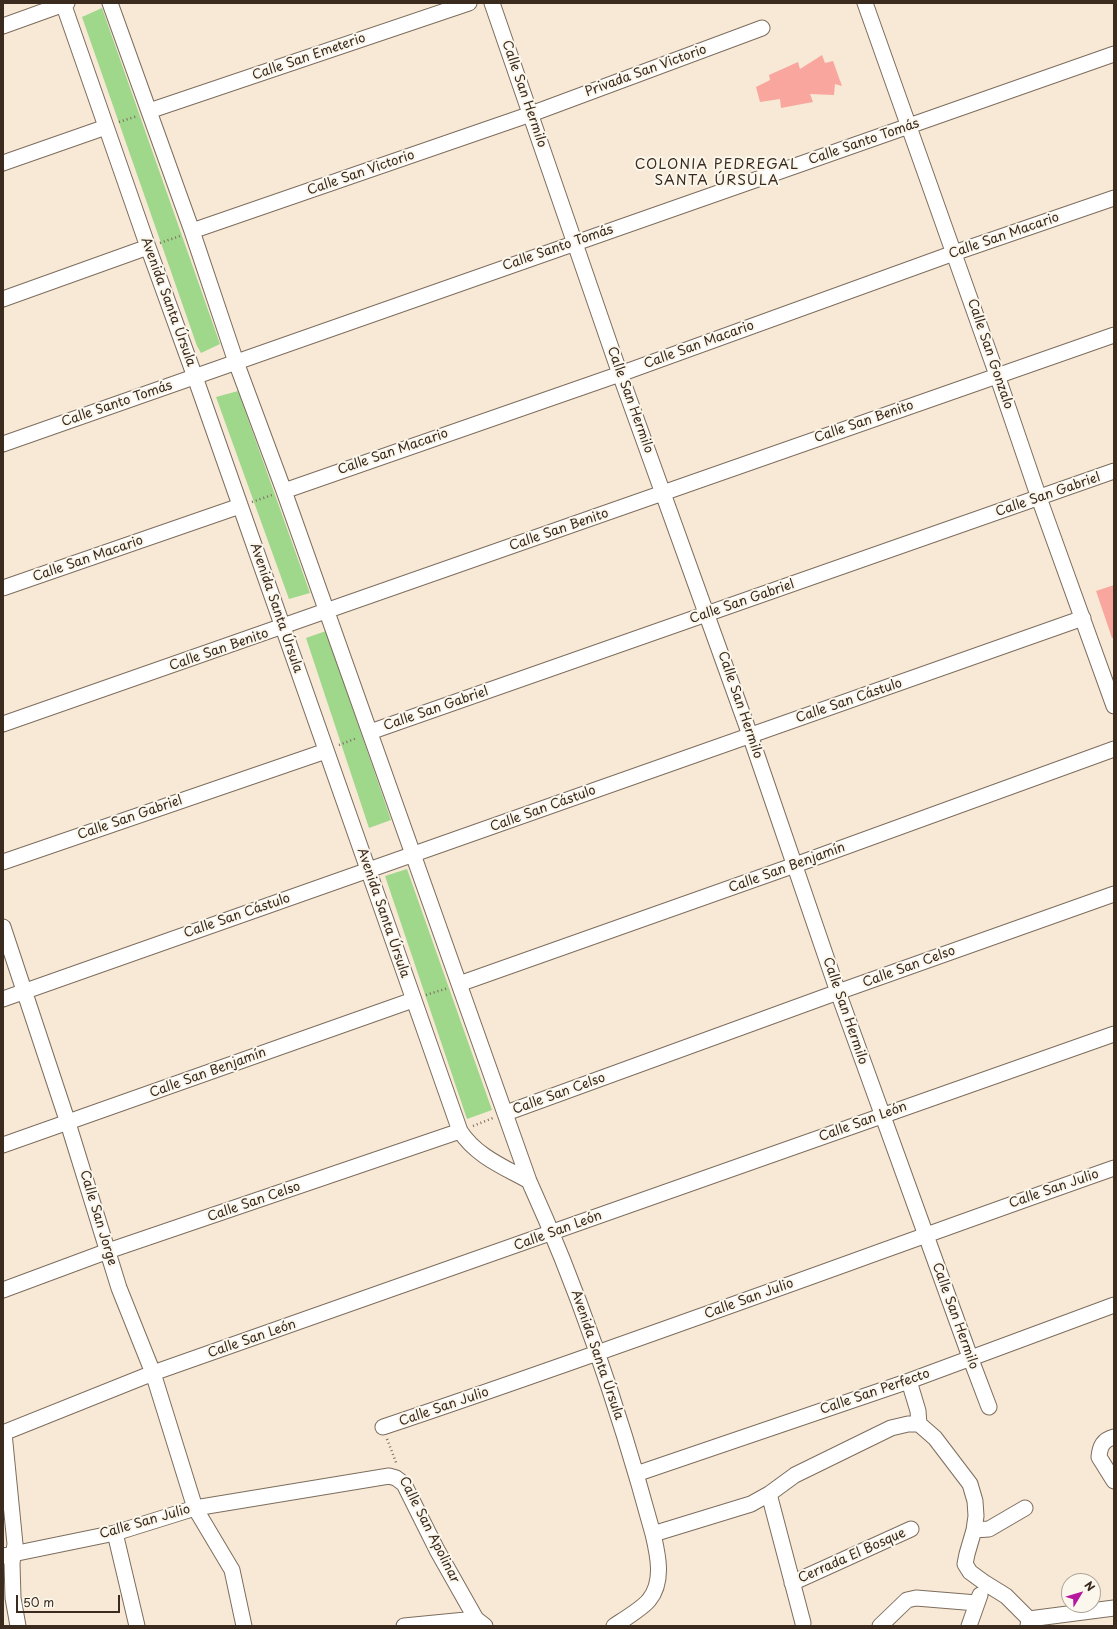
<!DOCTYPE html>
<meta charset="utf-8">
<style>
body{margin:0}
#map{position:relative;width:1117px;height:1629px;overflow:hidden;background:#f7e9d5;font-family:"Playpen Sans",sans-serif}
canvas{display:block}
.frame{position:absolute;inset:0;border:4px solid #3b2a1e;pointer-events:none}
.north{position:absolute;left:1061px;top:1573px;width:40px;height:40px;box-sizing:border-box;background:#fbf7ec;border:1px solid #aea59a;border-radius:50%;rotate:52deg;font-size:11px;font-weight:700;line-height:16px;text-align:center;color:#3b2a1e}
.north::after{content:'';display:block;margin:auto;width:14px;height:18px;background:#b5179e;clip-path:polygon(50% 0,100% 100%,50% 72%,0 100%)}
.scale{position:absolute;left:16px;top:1595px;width:104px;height:18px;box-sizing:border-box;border:2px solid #3b2a1e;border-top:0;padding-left:5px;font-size:12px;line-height:14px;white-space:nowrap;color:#3b2a1e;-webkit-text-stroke:3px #fbf7ec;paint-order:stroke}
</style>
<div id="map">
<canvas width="1117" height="1629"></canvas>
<div class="frame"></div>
<div class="north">N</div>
<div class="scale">50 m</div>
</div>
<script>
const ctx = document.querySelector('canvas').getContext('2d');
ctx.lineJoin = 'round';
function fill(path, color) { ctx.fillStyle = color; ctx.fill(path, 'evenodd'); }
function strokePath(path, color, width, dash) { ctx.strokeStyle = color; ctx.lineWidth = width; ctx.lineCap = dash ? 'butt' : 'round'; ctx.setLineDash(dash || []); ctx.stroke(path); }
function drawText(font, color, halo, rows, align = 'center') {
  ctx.font = font + ' "Playpen Sans",sans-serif'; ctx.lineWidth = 4; ctx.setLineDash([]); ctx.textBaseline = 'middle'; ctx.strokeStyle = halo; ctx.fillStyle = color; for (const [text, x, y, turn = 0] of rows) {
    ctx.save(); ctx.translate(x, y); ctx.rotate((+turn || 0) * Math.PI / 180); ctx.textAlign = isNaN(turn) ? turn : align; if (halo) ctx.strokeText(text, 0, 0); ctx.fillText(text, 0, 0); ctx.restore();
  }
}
const green = new Path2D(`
 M102,8L220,344L201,353L197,346L82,17Z
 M238,391L310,593L289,599L216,397Z
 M326,631L391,820L369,828L306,638Z
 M407,869L492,1110L467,1119L385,876Z`);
const building = new Path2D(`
 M822,55L825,63L833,61L842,86L835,84L834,95L810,94L813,102L781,108L780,99L760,102L756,87L770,80L769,75L798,62L800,69Z
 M1114,585V638H1112L1096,591Z`);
const path = new Path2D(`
 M119,122L137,116
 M160,243L180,236
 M252,502L272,495
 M339,745L357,738
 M426,995L448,988
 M473,1126L493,1118
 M387,1439L397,1465`);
const minor = new Path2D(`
 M63,3L148,247L195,377L460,1131C476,1156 504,1167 529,1181
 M110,3L192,231L236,362L284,491L529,1181C581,1295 620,1413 653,1534C658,1555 664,1582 649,1600C643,1608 623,1620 614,1626
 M492,3L620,374L750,735L838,992L970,1357L989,1407
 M865,3L997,375L1039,498L1114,706
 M3,26L67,3
 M149,111L469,3
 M3,163L106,127
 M192,231L531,114L762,28
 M3,299L148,247
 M3,444L1114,54
 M284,491L620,374L954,253L1114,198
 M3,588L240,506
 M3,724L1114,335
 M370,732L1114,471
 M3,862L326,751
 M3,927L68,1123L119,1288L153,1373L195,1508L232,1570L244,1626
 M459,984L795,865L1114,749
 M3,999L1083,618
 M506,1113L838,992L1114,894
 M3,1145L413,1000
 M3,1290L108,1251L460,1131
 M909,1381L918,1411L919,1424
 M919,1424L935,1438L970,1484L975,1501L976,1516L974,1530L967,1554L965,1564L970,1572L985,1583L1006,1596L1029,1619L1028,1626
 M383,1427C628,1345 870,1254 1114,1168
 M3,1433L153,1373L1114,1034
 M4,1433L15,1544L12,1563L13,1598L18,1626
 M1114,1437C1103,1440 1100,1446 1099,1457L1114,1481
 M636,1474L909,1381L1114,1305
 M769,1494L803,1623
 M974,1530L989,1529L1025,1508
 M115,1533L137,1626
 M653,1534L751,1504L769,1494L795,1475L891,1428L908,1424H919
 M3,1556L115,1533L195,1508L389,1476L396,1478L404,1484L437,1550L476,1619L485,1626
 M792,1583L911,1529
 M1029,1619L1114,1608
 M404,1626L476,1619
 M880,1626L907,1600L916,1598L977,1603
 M969,1626L980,1595`);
const streetNames = [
 ["Calle San Emeterio",309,57,-19],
 ["Privada San Victorio",646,71,-20],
 ["Calle San Hermilo",524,94,71],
 ["Calle Santo Tomás",864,142,-19],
 ["Calle San Victorio",361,173,-19],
 ["Calle San Macario",1004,236,-19],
 ["Calle Santo Tomás",558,248,-19],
 ["Avenida Santa Úrsula",168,302,70],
 ["Calle San Macario",699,345,-20],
 ["Calle San Gonzalo",990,354,71],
 ["Calle San Hermilo",630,400,70],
 ["Calle Santo Tomás",117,404,-19],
 ["Calle San Benito",864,422,-19],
 ["Calle San Macario",393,452,-19],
 ["Calle San Gabriel",1048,495,-19],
 ["Calle San Benito",559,530,-19],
 ["Calle San Macario",88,559,-19],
 ["Calle San Gabriel",742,602,-19],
 ["Avenida Santa Úrsula",276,608,71],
 ["Calle San Benito",219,650,-19],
 ["Calle San Cástulo",849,701,-19],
 ["Calle San Hermilo",740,705,71],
 ["Calle San Gabriel",436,709,-19],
 ["Calle San Cástulo",543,809,-20],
 ["Calle San Gabriel",130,818,-19],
 ["Calle San Benjamín",787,868,-20],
 ["Avenida Santa Úrsula",383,913,71],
 ["Calle San Cástulo",237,916,-19],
 ["Calle San Celso",909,967,-20],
 ["Calle San Hermilo",845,1011,71],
 ["Calle San Benjamín",208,1073,-20],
 ["Calle San Celso",559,1094,-20],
 ["Calle San León",863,1122,-20],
 ["Calle San Julio",1054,1189,-19],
 ["Calle San Celso",254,1202,-19],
 ["Calle San Jorge",98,1218,73],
 ["Calle San León",558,1231,-20],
 ["Calle San Julio",749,1299,-20],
 ["Calle San Hermilo",955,1316,70],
 ["Calle San León",252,1339,-19],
 ["Avenida Santa Úrsula",597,1355,71],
 ["Calle San Perfecto",875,1392,-19],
 ["Calle San Julio",444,1407,-19],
 ["Calle San Julio",145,1522,-16],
 ["Calle San Apolinar",429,1530,63],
 ["Cerrada El Bosque",852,1556,-24]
];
const neighbourhoodNames = [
 ["COLONIA PEDREGAL",717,165],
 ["SANTA ÚRSULA",717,181]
];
fill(green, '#9fd88b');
fill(building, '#f9a79e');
strokePath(minor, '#7d6d5e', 17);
strokePath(path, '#7d6d5e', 2.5, [1, 3]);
strokePath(minor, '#fff', 15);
drawText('13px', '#3b2a1e', '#fbf7ec', streetNames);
ctx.letterSpacing = '1px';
drawText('14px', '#3b2a1e', '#fbf7ec', neighbourhoodNames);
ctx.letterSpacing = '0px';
</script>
